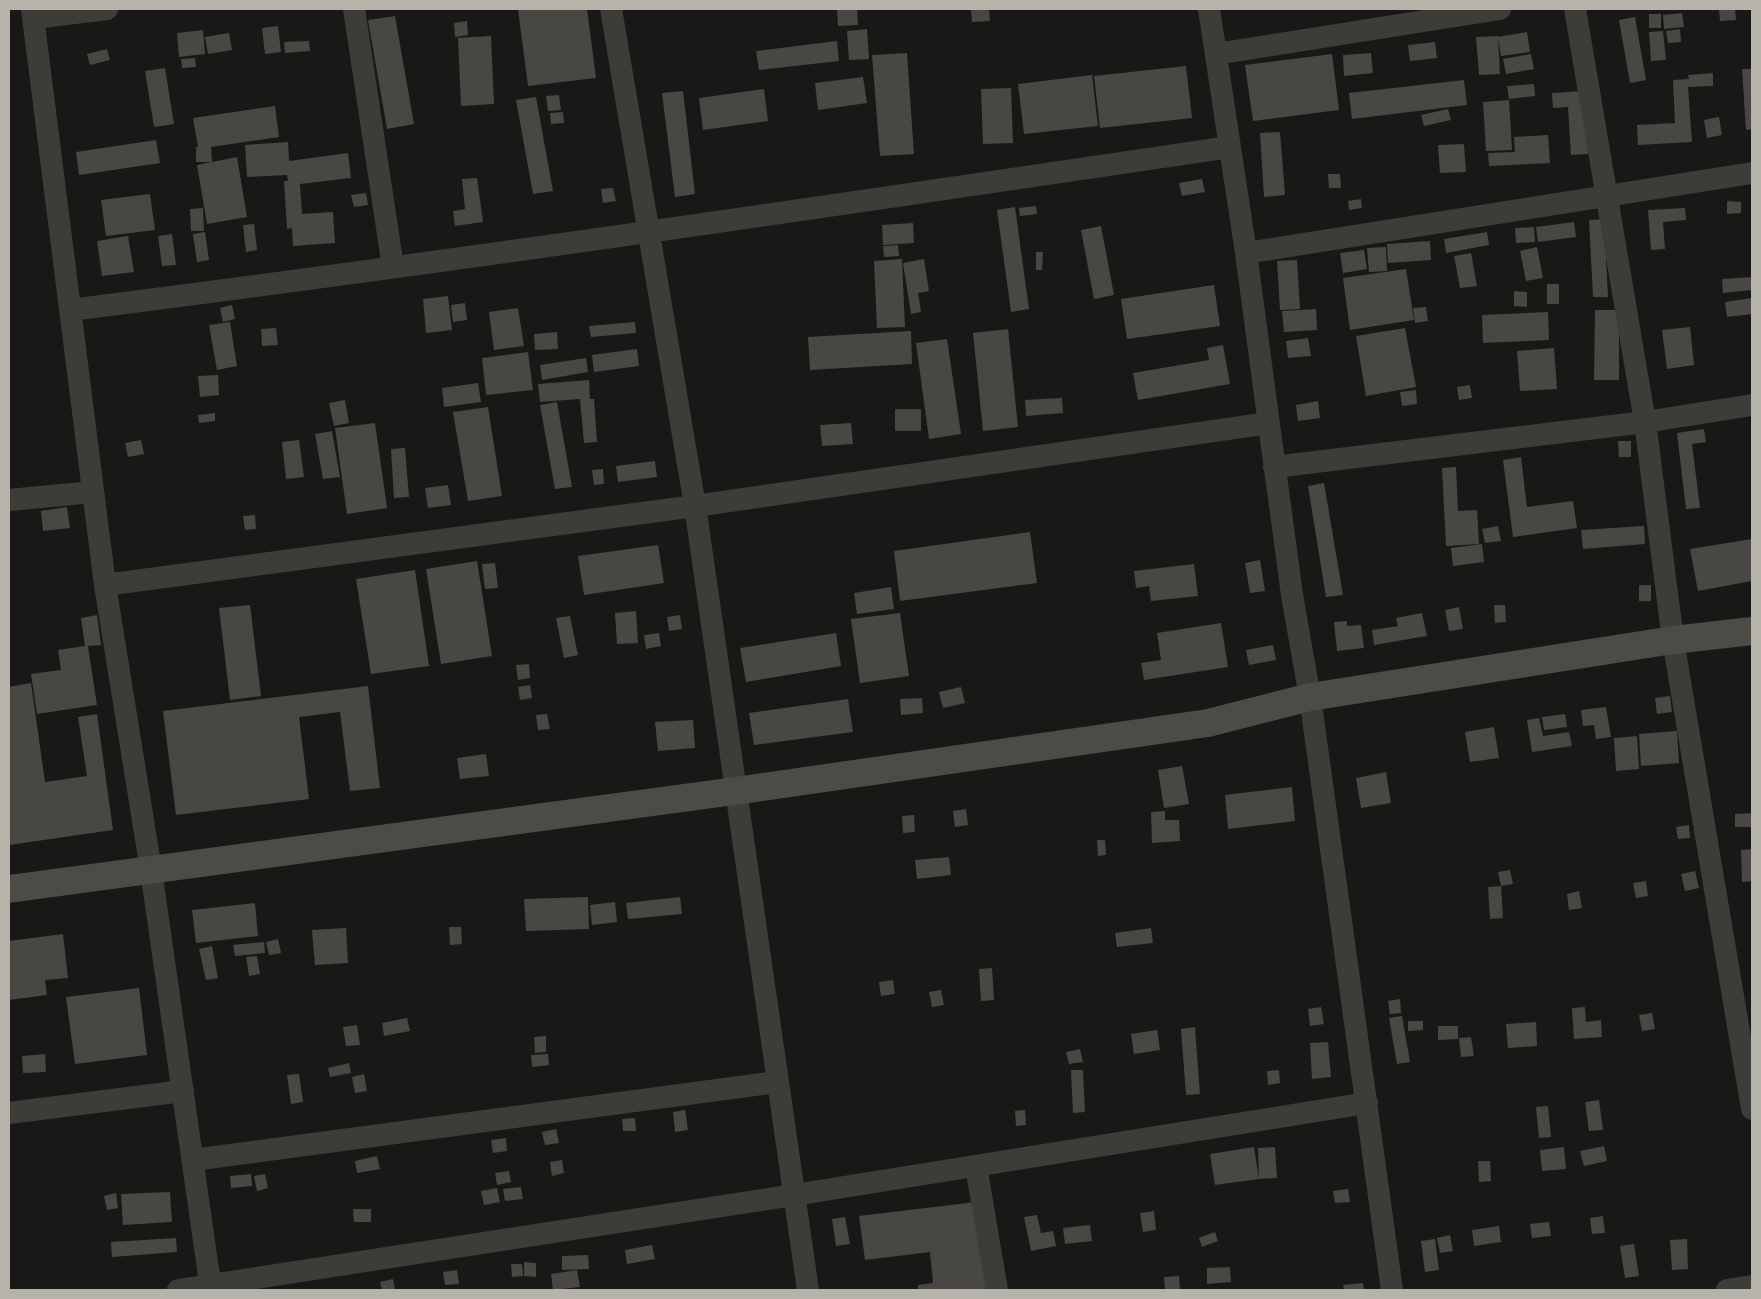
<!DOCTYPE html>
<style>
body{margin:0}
#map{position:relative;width:1761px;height:1299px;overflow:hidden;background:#181816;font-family:Arial,sans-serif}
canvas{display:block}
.frame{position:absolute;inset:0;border:10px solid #b6b4aa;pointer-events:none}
</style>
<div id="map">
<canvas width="1761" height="1299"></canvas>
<div class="frame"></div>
</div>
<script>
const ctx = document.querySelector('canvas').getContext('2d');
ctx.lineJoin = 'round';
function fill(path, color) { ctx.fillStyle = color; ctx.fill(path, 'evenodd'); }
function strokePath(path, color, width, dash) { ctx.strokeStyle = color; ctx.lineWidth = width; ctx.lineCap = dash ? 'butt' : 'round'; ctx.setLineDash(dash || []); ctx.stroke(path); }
const building = new Path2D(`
 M518,9H587L596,78L528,86Z
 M837,9H857L858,25L838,26Z
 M971,9H989L990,21L972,22Z
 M1719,9H1735L1736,20L1720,21Z
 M1682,13L1684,27L1664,29L1663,15Z
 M1649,14H1661V28H1649Z
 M395,16L414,124L387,129L368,20Z
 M1635,17L1646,80L1630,83L1619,20Z
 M467,21L468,35L455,37L454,23Z
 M278,26L281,52L265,54L262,28Z
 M867,29L869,59L849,60L847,31Z
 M1680,29L1681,42L1668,43L1666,31Z
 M203,30L205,54L179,57L177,33Z
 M1663,31L1666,60L1651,61L1649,32Z
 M1527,32L1530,52L1501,56L1498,37Z
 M229,33L232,50L208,54L205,37Z
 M491,36L494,104L461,106L458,38Z
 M1498,36L1500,74L1479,75L1476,37Z
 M309,41L310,51L285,53L284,42Z
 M837,41L839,61L759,70L756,51Z
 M1435,42L1437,58L1410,61L1408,45Z
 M107,49L110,60L90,65L87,54Z
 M907,53L914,154L880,156L872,55Z
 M1371,53L1373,73L1344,76L1343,55Z
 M1332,54L1339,110L1253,121L1245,65Z
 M1531,54L1534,69L1506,74L1503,59Z
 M195,58L196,67L182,68L181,59Z
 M1186,66L1192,118L1100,128L1094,76Z
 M165,68L174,124L154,127L145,71Z
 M1742,69H1752V129L1746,130Z
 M1713,73V86L1688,87L1692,142L1638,145L1637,125L1675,123L1673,80L1689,79L1688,75Z
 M1092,75L1098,126L1024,134L1018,84Z
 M863,77L867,103L818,110L815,83Z
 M1464,80L1467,105L1352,119L1349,93Z
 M1534,84L1535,96L1509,99L1507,86Z
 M1011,88L1013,143L983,144L981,89Z
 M764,89L768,121L703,130L699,98Z
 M683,91L695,194L675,197L662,93Z
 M1584,91L1588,154L1571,155L1568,107L1553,108L1552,93Z
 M559,95L561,110L548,111L546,96Z
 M536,97L553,191L533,194L516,100Z
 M1509,100L1512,150L1486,151L1483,102Z
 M275,106L279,137L211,147L212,162H196V147H198L193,118Z
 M1448,109L1451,120L1424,126L1421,115Z
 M563,112L564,123L551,124L550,113Z
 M1719,117L1722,135L1707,138L1704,120Z
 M1280,132L1285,195L1264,197L1260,133Z
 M1548,135L1550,163L1489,166L1488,153L1515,152L1514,137Z
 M156,140L160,163L79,175L76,152Z
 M288,142L289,161L348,153L351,178L300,184L302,214L333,212L335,243L293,246L292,228L287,229L284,181H288L287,175L247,177L245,145Z
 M1464,144L1466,172L1440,173L1438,145Z
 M237,157L247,217L207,224L197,165Z
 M1328,174H1340L1341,188H1329Z
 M477,178L483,222L455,226L453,211L465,209L462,179Z
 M1202,179L1205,192L1182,196L1179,183Z
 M613,188L616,201L603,203L601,189Z
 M366,193L368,205L354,207L351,195Z
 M150,194L155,230L106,236L101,200Z
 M1361,199L1362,208L1349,210L1348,201Z
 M1727,201L1741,202V213L1727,214Z
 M1036,206L1037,214L1020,216L1019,208Z
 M1015,207L1029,309L1011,312L997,210Z
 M203,208L204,231H191L190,209Z
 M1685,208L1686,220L1663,222L1665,249L1651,250L1648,210Z
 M1604,219L1608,297H1593L1589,220Z
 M1574,222L1576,237L1538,242L1536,227Z
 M913,223L914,243L883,245L882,225Z
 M254,224L257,250L246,252L243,225Z
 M1101,226L1114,295L1094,299L1081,230Z
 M1534,227L1535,242L1516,243L1515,228Z
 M205,232L209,260L197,262L193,234Z
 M1487,232L1489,245L1446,253L1444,239Z
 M172,234L176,265L162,266L158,236Z
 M128,236L134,272L102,276L97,241Z
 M1430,241L1431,260L1388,263L1387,244Z
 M898,245L899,256L884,257L883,246Z
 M1386,247L1387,271L1369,272L1367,248Z
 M1537,247L1543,278L1526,281L1520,251Z
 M1364,250L1367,269L1343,273L1340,253Z
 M1036,252H1043L1042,270H1036Z
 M1471,253L1477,286L1460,288L1454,256Z
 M902,259L905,327L877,328L874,261Z
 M924,259L929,291L918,293L921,312L911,314L903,263Z
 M1297,260L1300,309L1280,310L1277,261Z
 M1406,269L1414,320L1350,330L1343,278Z
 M1752,277V290L1723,293L1722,279Z
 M1547,284H1559V304H1547Z
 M1214,285L1220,326L1127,339L1121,299Z
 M1514,291L1527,292V307L1514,306Z
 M448,296L452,330L426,333L423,299Z
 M1752,298V314L1727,317L1725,302Z
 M465,303L467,320L453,322L451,305Z
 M232,305L235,319L223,322L220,308Z
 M1426,307L1428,321L1415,323L1413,308Z
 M518,308L524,346L494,350L489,312Z
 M1316,309L1317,330L1284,332L1282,311Z
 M1595,310H1619V380H1594Z
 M1548,312L1549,340L1483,343L1482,315Z
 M230,322L237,366L217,370L209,325Z
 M635,322L636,333L591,337L589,326Z
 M1690,327L1694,365L1667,369L1662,330Z
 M276,328L278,345L262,346L261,329Z
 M1405,328L1416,387L1366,396L1356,336Z
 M1008,329L1018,427L983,431L973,333Z
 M911,331L912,364L810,370L808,337Z
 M557,332L558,349L535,350L534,334Z
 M1308,338L1311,356L1288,358L1286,341Z
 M947,339L961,434L929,439L916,343Z
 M1223,345L1230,384L1138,400L1133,373L1209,360L1207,348Z
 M1554,348L1557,389L1520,391L1517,351Z
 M637,349L639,366L594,372L592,355Z
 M528,352L533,390L486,395L482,358Z
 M586,358L588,372L542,380L540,365Z
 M218,375L219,395L200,397L198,376Z
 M589,380L590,399H594L597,442L584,443L580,399L540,402L538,384Z
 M478,383L481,402L444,407L442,388Z
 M1470,385L1472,398L1459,400L1457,387Z
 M1416,390L1417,404L1402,406L1400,392Z
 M1062,398L1063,413L1026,416L1025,400Z
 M345,400L349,423L334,426L329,403Z
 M1318,401L1320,418L1298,421L1296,405Z
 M557,402L572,487L555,489L540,405Z
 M488,407L502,496L468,501L453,412Z
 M895,409H921V431H895Z
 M215,413V421L199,423L198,415Z
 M375,423L387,508L347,514L335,428Z
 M851,423L853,444L822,446L820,425Z
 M1704,429L1706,442L1692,444L1700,508L1686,509L1677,433Z
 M332,431L340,477L323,479L315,434Z
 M141,440L144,454L128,457L125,443Z
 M299,440L304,477L286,479L282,442Z
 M1618,441H1631V457H1619Z
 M405,448L409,497L394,498L391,449Z
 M1521,457L1527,507L1573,501L1577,528L1513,537L1503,460Z
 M655,461L657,477L618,482L616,466Z
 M1456,467L1458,511L1477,510L1479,544L1446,546L1442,468Z
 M603,469L604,484L594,485L592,470Z
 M1324,483L1343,595L1326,597L1308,486Z
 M448,485L451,505L428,508L425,488Z
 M67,507L70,528L43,531L41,511Z
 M255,515L256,529L245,530L243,516Z
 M1498,526L1501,541L1485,543L1482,529Z
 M1644,526L1645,544L1583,549L1581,530Z
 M1030,532L1037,583L900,601L894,551Z
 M1752,539V581L1698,591L1690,549Z
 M1482,544L1484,562L1453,566L1451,548Z
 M658,545L664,583L584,595L578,556Z
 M1260,560L1265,591L1250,593L1245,563Z
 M477,561L492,656L441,664L426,569Z
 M495,563L498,588L485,589L482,564Z
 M1194,564L1198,596L1151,601L1149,586L1136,588L1134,571Z
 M415,570L429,666L371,674L356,579Z
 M1639,585H1651V601H1639Z
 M891,587L894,609L857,614L854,593Z
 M250,605L261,696L230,700L219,608Z
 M1494,605H1505L1506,622L1495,623Z
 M1459,607L1463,629L1449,631L1445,610Z
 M636,611L638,643L617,644L615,613Z
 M900,613L909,676L860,683L851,619Z
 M1422,613L1427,636L1374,645L1372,630L1398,626L1396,618Z
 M97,615L101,645L88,646L97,705L37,714L31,674L61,670L58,650L85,646L81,618Z
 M680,615L682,629L669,631L667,617Z
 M570,616L578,655L564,658L556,618Z
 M1347,621V626L1361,625L1364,648L1337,651L1334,622Z
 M1221,623L1228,667L1144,680L1141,663L1161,660L1157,633Z
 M659,633L661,646L646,649L644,635Z
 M836,633L841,666L746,682L740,648Z
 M1273,645L1276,660L1249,665L1246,650Z
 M529,664L530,678L518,680L516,665Z
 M31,683L45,782L87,776L78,717L97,714L113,830L9,845V687Z
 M530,685L532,698L520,700L518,687Z
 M368,686L380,788L350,791L340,712L299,717L309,799L176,815L163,711Z
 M961,687L965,703L943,708L939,692Z
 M1670,696L1672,712L1657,714L1655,698Z
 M922,698L923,713L901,715L900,699Z
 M848,699L853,732L754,745L749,713Z
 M1606,707L1611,737L1596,739L1594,725L1583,726L1581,710Z
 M547,714L550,729L538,730L536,715Z
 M1565,714L1567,727L1544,730L1542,717Z
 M1539,718L1543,736L1569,732L1572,746L1532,752L1527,720Z
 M693,720L695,748L658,751L655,722Z
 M1494,727L1499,758L1470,762L1465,732Z
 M1677,731L1679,763L1641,766L1639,734Z
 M1637,736L1639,769L1616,771L1614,738Z
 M486,754L489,776L460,779L457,758Z
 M1182,766L1189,804L1164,808L1158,770Z
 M1386,772L1391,803L1361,808L1356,778Z
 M1292,787L1295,821L1228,829L1225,795Z
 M966,809L968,825L955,827L953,811Z
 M1165,811V820H1179L1180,841L1152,843L1151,812Z
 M1752,813V827H1735V814Z
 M914,815L915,832L903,833L902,816Z
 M1689,825L1690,838L1678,839L1676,827Z
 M1097,840H1105L1106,855L1098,856Z
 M1752,849V881L1742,882L1741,850Z
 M949,857L951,875L917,879L915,860Z
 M1510,870L1513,884L1501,886L1503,918L1490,919L1488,887L1501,886L1498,872Z
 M1695,871L1699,888L1685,891L1681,874Z
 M1646,881L1648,896L1636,898L1633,883Z
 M1579,891L1582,908L1569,910L1567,894Z
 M588,897L589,929L526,931L524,899Z
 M680,897L682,914L628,919L626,903Z
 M615,902L617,922L592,925L590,905Z
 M255,903L258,936L196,943L192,910Z
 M449,927H461L462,944L450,945Z
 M346,928L348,963L315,965L312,930Z
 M1151,928L1153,943L1117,947L1115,933Z
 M63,934L68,978L45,980L47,995L9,1000V941Z
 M278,939L281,953L269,955L266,942Z
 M264,942L265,953L235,956L233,945Z
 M212,946L218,978L206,980L199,949Z
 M257,956L260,974L249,976L246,957Z
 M992,968L994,1000L981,1001L979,969Z
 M893,980L895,994L881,996L879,982Z
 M139,988L147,1055L75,1064L66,997Z
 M941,990L944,1005L932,1007L929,992Z
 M1400,999L1401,1013L1390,1014L1388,1001Z
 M1321,1007L1324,1024L1310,1026L1308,1009Z
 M1585,1007L1586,1022L1601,1020L1602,1037L1574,1039L1572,1008Z
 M1652,1013L1655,1029L1642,1031L1639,1015Z
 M1402,1016L1410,1062L1397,1064L1389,1018Z
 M407,1018L410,1031L384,1036L382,1023Z
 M1408,1021H1423V1030L1408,1031Z
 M1536,1022L1537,1046L1508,1048L1506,1024Z
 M357,1025L360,1045L346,1046L343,1027Z
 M1438,1026H1458V1039L1438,1040Z
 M1195,1027L1200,1094L1186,1095L1181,1029Z
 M1157,1030L1160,1050L1134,1054L1131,1034Z
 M546,1036V1052L535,1053L534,1037Z
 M1471,1037L1474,1056L1461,1057L1459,1038Z
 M1328,1042L1331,1077L1312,1079L1310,1043Z
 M1080,1049L1083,1062L1069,1064L1066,1052Z
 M45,1054L46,1072L23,1073L22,1056Z
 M548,1054L549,1065L532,1067L531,1055Z
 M349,1063L351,1073L330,1077L328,1068Z
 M1071,1070H1083L1085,1112L1073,1113Z
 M1279,1070L1280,1083L1268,1085L1267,1071Z
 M299,1074L303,1102L291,1104L287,1075Z
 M364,1074L367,1091L355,1093L352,1077Z
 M1599,1100L1603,1130L1589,1131L1585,1102Z
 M1548,1106L1551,1137L1539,1138L1536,1107Z
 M685,1110L688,1130L675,1132L673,1112Z
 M1025,1110L1026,1125L1016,1126L1015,1111Z
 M635,1118L636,1131H623L622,1119Z
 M556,1129L559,1143L545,1145L542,1132Z
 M506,1138L507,1151L493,1153L491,1140Z
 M1604,1146L1607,1161L1584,1166L1580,1151Z
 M1254,1147L1259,1179L1215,1185L1210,1154Z
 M1275,1147L1277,1178L1259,1179L1258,1148Z
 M1564,1147L1566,1169L1542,1171L1540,1150Z
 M377,1156L380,1169L357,1173L355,1161Z
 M562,1160L564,1173L552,1176L550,1162Z
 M1478,1161H1490L1491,1181L1479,1182Z
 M509,1171L511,1182L497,1185L495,1173Z
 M251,1174L252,1186L231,1188L230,1176Z
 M265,1174L268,1188L257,1191L254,1176Z
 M521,1187L523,1199L505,1201L503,1189Z
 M497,1188L500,1202L484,1205L481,1191Z
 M1348,1189L1350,1202L1335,1203L1333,1191Z
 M170,1192L172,1222L123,1225L121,1194Z
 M116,1193L118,1208L107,1210L104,1196Z
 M976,1202L987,1290H918V1285L933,1283L930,1252L865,1260L859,1216Z
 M353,1209H371V1222H354Z
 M1154,1211L1156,1230L1143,1232L1140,1213Z
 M1037,1215L1041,1233L1053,1231L1056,1246L1031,1251L1024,1217Z
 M1603,1216L1605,1233L1592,1234L1590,1218Z
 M845,1217L850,1244L836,1246L832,1219Z
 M1549,1222L1551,1236L1532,1238L1530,1224Z
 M1090,1225L1092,1241L1065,1244L1063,1228Z
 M1499,1226L1501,1242L1474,1246L1472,1230Z
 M1215,1232L1218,1241L1202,1247L1199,1238Z
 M1450,1235L1453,1251L1440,1253L1437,1238Z
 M176,1238L177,1252L112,1257L111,1242Z
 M1435,1239L1439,1270L1425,1272L1421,1241Z
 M1687,1239L1688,1269L1672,1270L1670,1240Z
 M1634,1244L1639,1276L1625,1278L1620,1246Z
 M652,1245L655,1259L627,1264L625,1250Z
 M588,1255L589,1269L562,1270V1256Z
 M524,1262L536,1263V1277L524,1276Z
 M511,1264H522L523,1276L512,1277Z
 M1230,1267L1231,1282L1207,1284V1268Z
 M457,1270L459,1284L445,1285L443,1272Z
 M577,1270L580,1287L553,1290L551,1274Z
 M1179,1276L1180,1290H1165L1164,1277Z
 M393,1279L395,1290H382L380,1282Z
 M1363,1283L1364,1290H1344L1343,1285Z`);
const street = new Path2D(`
 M32,9L105,585L151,870L211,1290
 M354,9L393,267
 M611,9L695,506L808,1290
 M1209,9L1246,253L1292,595L1310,697L1392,1290
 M1575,9L1645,422L1673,640L1752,1109
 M34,18L107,9
 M1216,54L1500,9
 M1246,253L1752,173
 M70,310C458,261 844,204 1230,147
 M1274,467L1645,422L1752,405
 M9,500L93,492
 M105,585L695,506L1269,423
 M9,1113L183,1091
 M193,1160L777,1082
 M976,1166L997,1290
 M178,1290L794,1195L1367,1103
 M1727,1290L1752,1286`);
const secondary = new Path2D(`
 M9,889L735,791L1208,723L1310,697L1673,640L1752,631`);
fill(building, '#484744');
strokePath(street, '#3c3c38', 22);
strokePath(secondary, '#4c4b46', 28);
</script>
